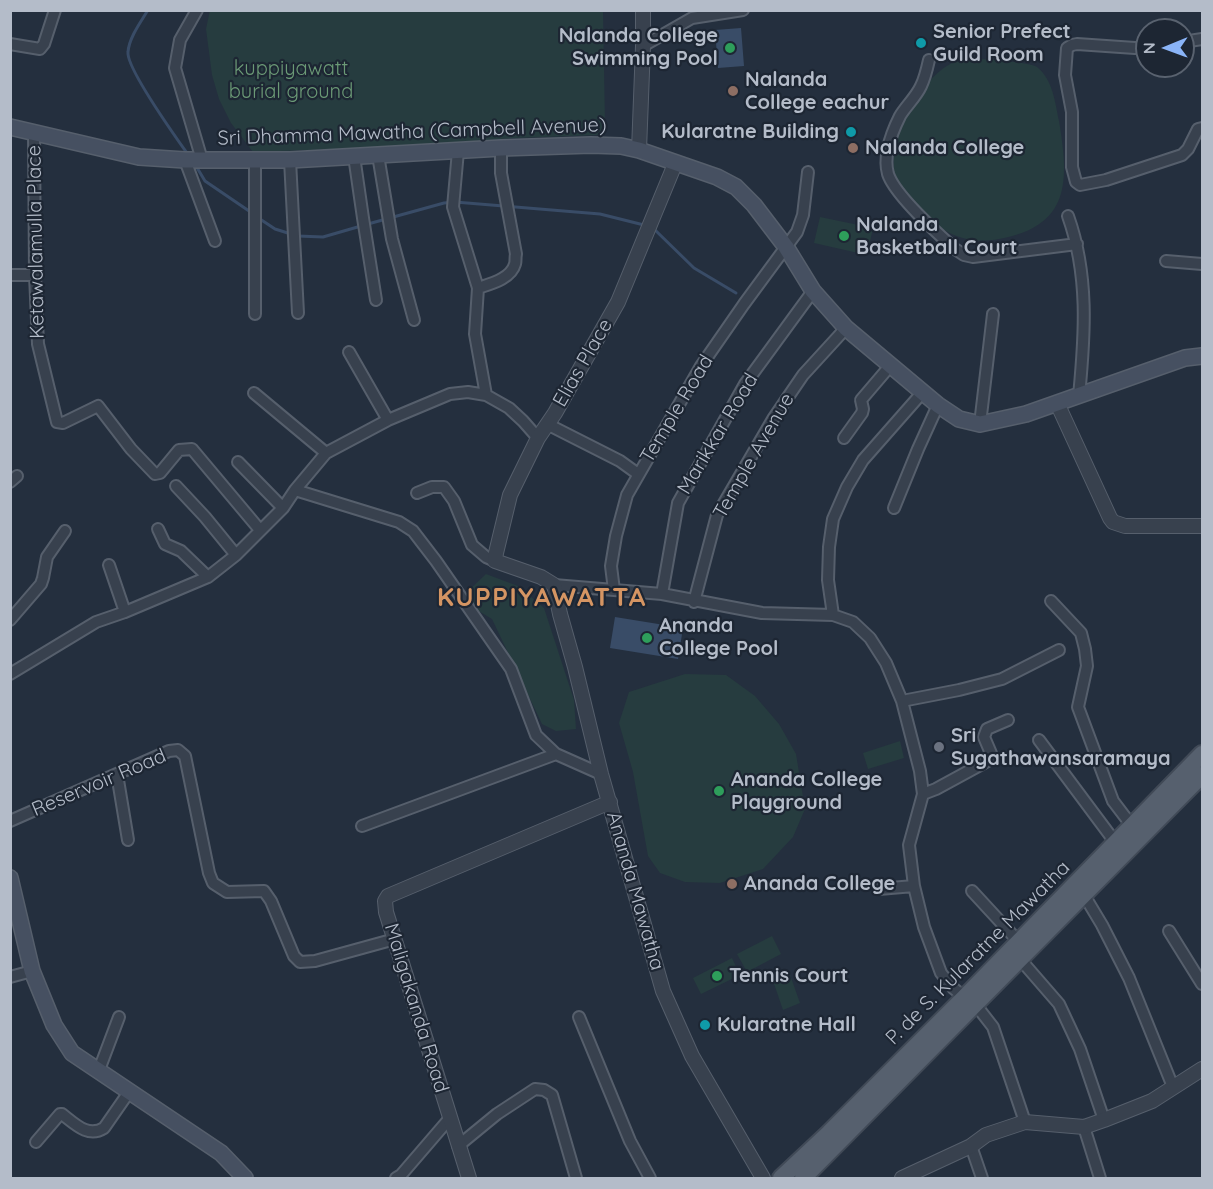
<!DOCTYPE html>
<style>
body{margin:0}
#map{position:relative;width:1213px;height:1189px;overflow:hidden;background:#242f3e;font-family:Quicksand,sans-serif}
canvas{display:block}
.frame{position:absolute;inset:0;border:12px solid #b4bcc9;pointer-events:none}
.north{position:absolute;left:1135px;top:18px;width:60px;height:60px;box-sizing:border-box;background:#1d2633;border:2px solid #59626f;border-radius:50%;rotate:269deg;font-size:16px;font-weight:700;line-height:24px;text-align:center;color:#b4bcc9}
.north::after{content:'';display:block;margin:auto;width:21px;height:27px;background:#8ab4f8;clip-path:polygon(50% 0,100% 100%,50% 72%,0 100%)}
</style>
<div id="map">
<canvas width="1213" height="1189"></canvas>
<div class="frame"></div>
<div class="north">N</div>
</div>
<script>
const ctx = document.querySelector('canvas').getContext('2d');
ctx.lineJoin = 'round';
function fill(path, color) { ctx.fillStyle = color; ctx.fill(path, 'evenodd'); }
function strokePath(path, color, width, dash) { ctx.strokeStyle = color; ctx.lineWidth = width; ctx.lineCap = dash ? 'butt' : 'round'; ctx.setLineDash(dash || []); ctx.stroke(path); }
function drawText(font, color, halo, rows, align = 'center') {
  ctx.font = font + ' Quicksand,sans-serif'; ctx.lineWidth = 4.5; ctx.setLineDash([]); ctx.textBaseline = 'middle'; ctx.strokeStyle = halo; ctx.fillStyle = color; for (const [text, x, y, turn = 0] of rows) {
    ctx.save(); ctx.translate(x, y); ctx.rotate((+turn || 0) * Math.PI / 180); ctx.textAlign = isNaN(turn) ? turn : align; if (halo) ctx.strokeText(text, 0, 0); ctx.fillText(text, 0, 0); ctx.restore();
  }
}
const green = new Path2D(`
 M210,10L603,11L605,124L598,135L514,138L395,147L253,152L231,123L219,99L212,75L206,29Z
 M975,59C986,59 1030,62 1037,67C1053,80 1055,102 1059,121C1069,181 1071,226 999,239C961,246 936,229 912,202C904,193 897,186 895,175C887,139 920,79 952,63C959,60 968,60 975,59Z
 M820,217L873,228L867,255L814,243Z
 M486,574L518,586L544,608L574,700L576,729L556,731L542,724L492,619L477,610L465,594Z
 M685,674L726,675L755,696L779,724L796,754L805,809L793,837L763,869L720,883L685,882L660,873L648,856L633,772L619,723L629,692Z
 M900,741L904,758L868,769L863,753Z
 M772,936L781,954L747,972L737,954Z
 M732,958L740,975L701,994L693,978Z
 M789,972L800,1003L783,1010L772,978Z`);
const water = new Path2D(`
 M741,28L744,66L718,68L715,30Z
 M615,617L683,628L678,659L610,648Z`);
const stream = new Path2D(`
 M148,10C140,23 129,38 128,52C126,68 177,139 189,156
 M196,166L205,181L252,213
 M257,217L275,229L291,234
 M368,224L444,203L455,202L600,214L644,225
 M653,228L694,268L736,293
 M298,236L323,237L361,226`);
const minor = new Path2D(`
 M197,10L180,40L175,68L202,160
 M1183,42L1202,39
 M10,44L40,49L44,44L55,10
 M643,46L692,18L743,10
 M1147,47L1135,48L1077,44L1072,45L1067,48L1065,75L1072,112V167L1076,182L1080,185L1106,180L1182,155L1188,149L1198,129L1202,128
 M929,60C927,69 925,78 921,86C916,97 906,106 900,116C892,132 883,156 888,174C895,195 937,233 955,249L964,255L973,257L1077,244
 M34,132L35,275L38,344L57,422L63,423L98,406L131,449L155,474L160,473L179,450L192,449L260,530
 M458,151L453,207L478,288
 M378,155L392,239L414,320
 M354,156L363,218L376,300
 M185,160L215,241
 M255,160V314
 M290,160L298,313
 M1068,216C1089,275 1085,334 1079,396
 M1166,261L1202,264
 M10,275H35
 M349,352L388,420
 M254,393L326,453
 M486,395L475,334L478,288C490,284 511,279 515,264C516,261 515,258 516,254L501,173V148
 M547,424L620,461L638,474
 M980,424L993,314
 M844,438L862,413L863,409L861,400L890,366
 M238,462L283,508
 M10,482L17,476
 M176,486L205,517L236,555
 M295,490L399,522L413,531L436,561L511,669L536,735L556,754L601,774
 M417,493L432,487H444L454,501L472,545L486,557L495,561
 M894,508L918,449L938,405
 M158,529L165,544L181,551L208,577
 M109,565L125,612
 M554,585L662,594L762,613L833,615L853,622L870,638L886,663L902,701L920,771L923,794L909,845L914,886L924,927L941,973L953,988L979,1009L993,1027L1025,1122
 M614,590L611,566L616,536L627,495L701,366L744,304L797,232L803,215L808,172
 M662,594L678,503L745,384L813,291
 M1051,601L1081,633L1085,649L1087,666L1078,707L1113,801L1132,826
 M694,602L717,515L773,419L803,375L846,328
 M833,615L828,580L829,547L833,519L847,487L863,460L922,393
 M10,620L41,584L43,578L47,557L65,531
 M10,674L96,622L125,612L208,577L236,555L283,508L295,490L326,453L388,420L450,394L468,392L486,395L509,408L523,421L538,438
 M902,701L959,690L1002,679L1059,650
 M1039,740L1118,846
 M117,774L128,840
 M923,794L936,789L993,758L984,737L987,729L1008,720
 M10,821L169,751L178,750L185,756L209,873L213,883L227,892L264,891L271,901L294,956L300,962L315,961L395,939
 M362,826L556,754
 M879,889L914,886
 M972,891L1019,942
 M1084,895L1102,925L1129,978L1173,1087
 M1169,931L1202,984
 M1020,959L1059,1004L1080,1049L1104,1120
 M10,977L32,971
 M579,1017L630,1141L650,1178
 M99,1070L119,1017
 M1084,1127L1100,1178
 M36,1142L60,1114H62C75,1124 88,1138 104,1128L129,1092
 M458,1146L497,1114L535,1089L544,1090L552,1095L576,1178
 M971,1146L982,1178
 M396,1178L401,1175L450,1118`);
const tertiary = new Path2D(`
 M639,150L643,46V10
 M675,164L618,302L555,413L538,438L510,495L496,553L495,561L541,577L554,585L560,614L575,667L601,774L663,991L692,1056L763,1178
 M1057,403L1110,518L1113,522L1125,526H1202
 M469,1178L386,912L385,901L388,896L610,802
 M902,1178L971,1146L986,1135L1025,1122L1084,1127L1104,1120L1152,1101L1202,1069`);
const secondary = new Path2D(`
 M10,127L139,157L185,160H290L501,148L591,145L621,146L639,150L717,177L736,187L754,205L786,247L813,291L846,328L938,405L959,419L980,424L1026,414L1185,358L1202,356
 M10,878L32,971L54,1025L72,1053L221,1153L245,1178`);
const primary = new Path2D(`
 M781,1178L829,1133L964,998L1202,754
 M803,1178L1202,775`);
const markers = [
 [921,43,6,"#0f9aa8"],
 [730,48,6,"#2e9e5b"],
 [733,91,6,"#8d6e63"],
 [851,132,6,"#0f9aa8"],
 [853,148,6,"#8d6e63"],
 [844,236,6,"#2e9e5b"],
 [647,638,6,"#2e9e5b"],
 [939,747,6,"#6b7280"],
 [719,791,6,"#2e9e5b"],
 [732,884,6,"#8d6e63"],
 [717,976,6,"#2e9e5b"],
 [705,1025,6,"#0f9aa8"]
];
const poiNames = [
 ["Senior Prefect",933,32],
 ["Guild Room",933,55],
 ["Nalanda College",718,36,"right"],
 ["Swimming Pool",718,59,"right"],
 ["Nalanda",745,80],
 ["College eachur",745,103],
 ["Kularatne Building",839,132,"right"],
 ["Nalanda College",865,148],
 ["Nalanda",856,225],
 ["Basketball Court",856,248],
 ["Ananda",659,626],
 ["College Pool",659,649],
 ["Sri",951,736],
 ["Sugathawansaramaya",951,759],
 ["Ananda College",731,780],
 ["Playground",731,803],
 ["Ananda College",744,884],
 ["Tennis Court",729,976],
 ["Kularatne Hall",717,1025]
];
const parkNames = [
 ["kuppiyawatt",291,69],
 ["burial ground",291,92]
];
const streetNames = [
 ["Sri Dhamma Mawatha (Campbell Avenue)",412,132,-2],
 ["Ketawalamulla Place",36,242,-91],
 ["Elias Place",583,363,-60],
 ["Temple Road",677,409,-59],
 ["Marikkar Road",718,434,-59],
 ["Temple Avenue",754,456,-60],
 ["Reservoir Road",99,783,-23],
 ["Ananda Mawatha",635,891,74],
 ["P. de S. Kularatne Mawatha",978,953,-45],
 ["Maligakanda Road",416,1008,73]
];
const districtNames = [
 ["KUPPIYAWATTA",542,598]
];
fill(green, '#263c3f');
fill(water, '#394c67');
strokePath(stream, '#394c67', 3);
strokePath(minor, '#565f6c', 14);
strokePath(tertiary, '#565f6c', 16);
strokePath(secondary, '#565f6c', 18);
strokePath(primary, '#414a57', 20);
strokePath(minor, '#38414e', 10);
strokePath(tertiary, '#38414e', 14);
strokePath(secondary, '#465061', 15);
strokePath(primary, '#56606e', 16);
for (const [x, y, r, color] of markers) { const dot = new Path2D(); dot.arc(x, y, r, 0, 2 * Math.PI); ctx.fillStyle = color; ctx.fill(dot); strokePath(dot, '#1d2633', 2); }
drawText('bold 20px', '#b4bcc9', '#1d2633', poiNames, 'left');
drawText('20px', '#6b9a76', '#1d2633', parkNames);
drawText('20px', '#b4bcc9', '#1d2633', streetNames);
ctx.letterSpacing = '1.5px';
drawText('bold 26px', '#d59563', '#1d2633', districtNames);
ctx.letterSpacing = '0px';
</script>
